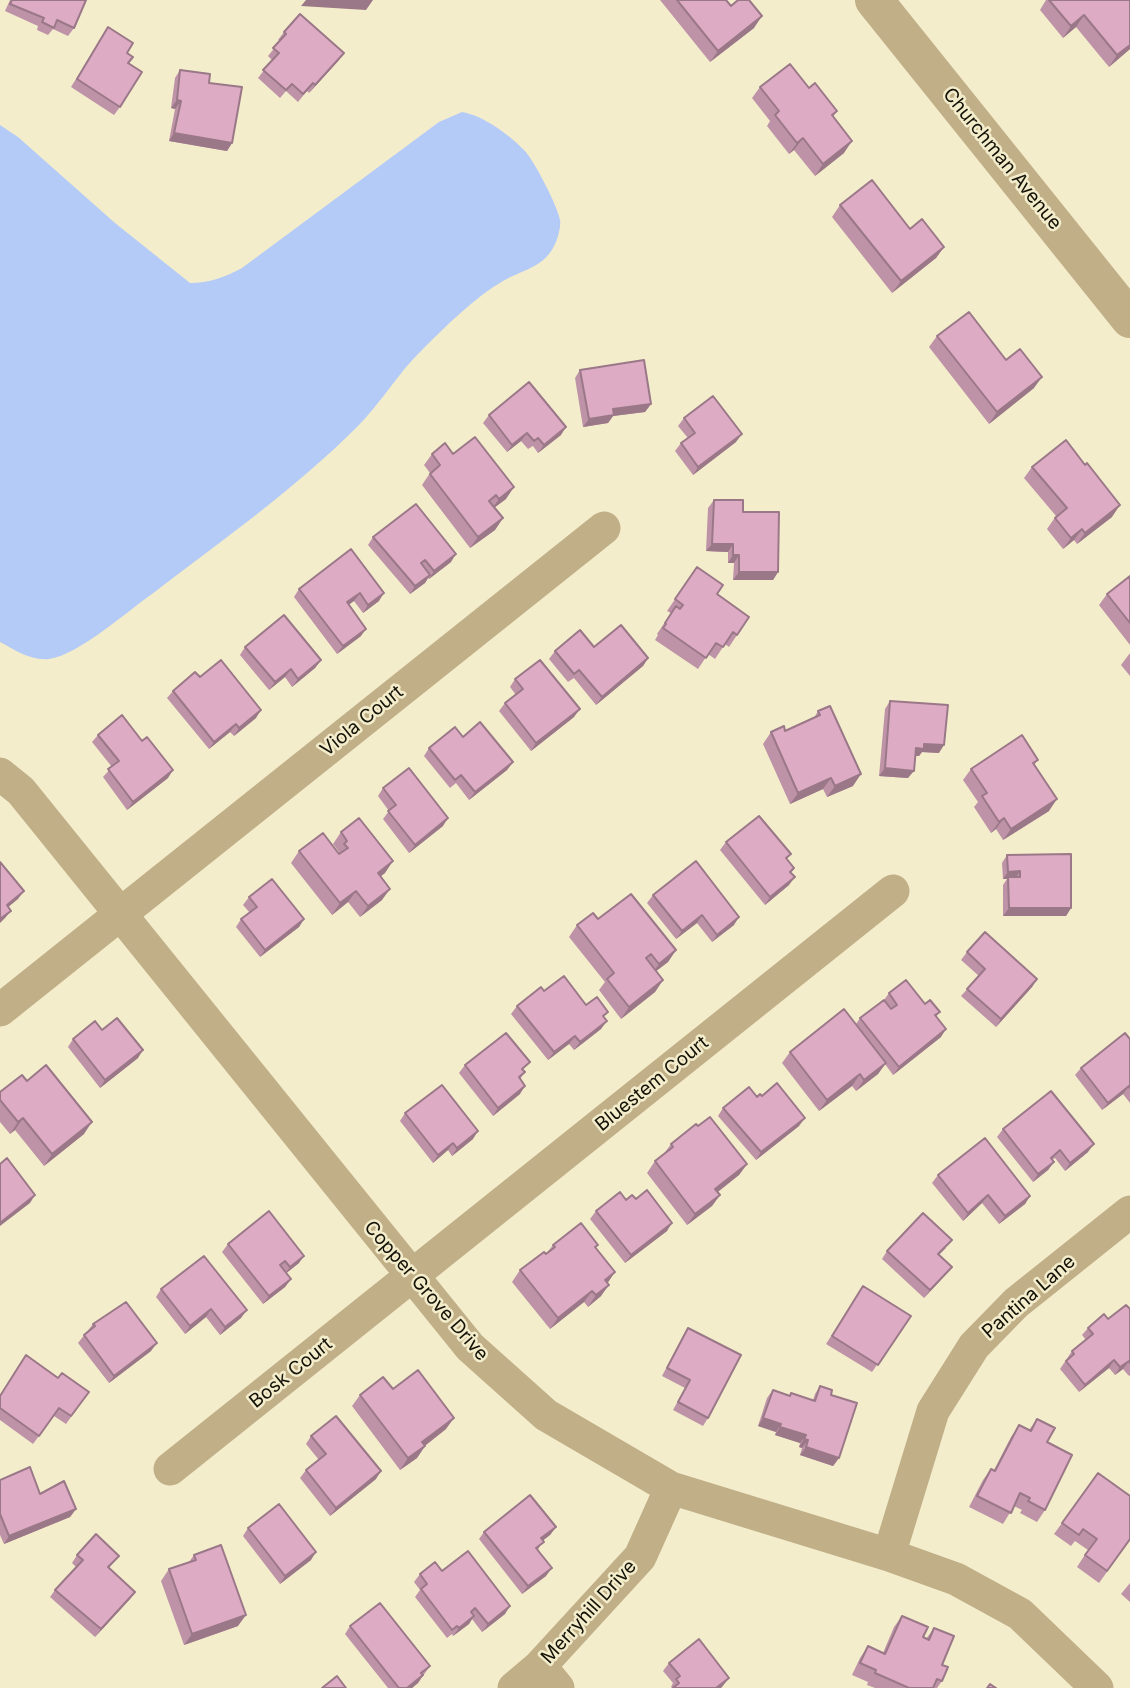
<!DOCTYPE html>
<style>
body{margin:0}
canvas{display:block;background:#f3edcc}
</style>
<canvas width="1130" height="1688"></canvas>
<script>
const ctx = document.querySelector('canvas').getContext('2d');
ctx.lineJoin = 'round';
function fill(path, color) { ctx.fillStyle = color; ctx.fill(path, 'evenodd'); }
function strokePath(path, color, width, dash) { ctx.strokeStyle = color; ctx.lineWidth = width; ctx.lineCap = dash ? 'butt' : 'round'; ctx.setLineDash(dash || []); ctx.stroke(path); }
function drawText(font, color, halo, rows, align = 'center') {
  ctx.font = font + ' Inter,sans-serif'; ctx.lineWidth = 5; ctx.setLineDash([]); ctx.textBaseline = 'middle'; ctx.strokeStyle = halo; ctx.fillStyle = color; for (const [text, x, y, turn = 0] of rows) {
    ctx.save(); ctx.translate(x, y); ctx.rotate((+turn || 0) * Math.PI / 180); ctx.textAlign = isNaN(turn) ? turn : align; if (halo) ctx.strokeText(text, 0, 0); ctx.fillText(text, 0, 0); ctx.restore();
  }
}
const water = new Path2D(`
 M462,112C482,115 510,135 524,150C534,160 558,207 560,220C561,224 559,233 558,236C549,267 526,268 503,281C474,298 446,326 422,350C398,373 381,403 357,427C296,488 224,539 156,591C130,609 79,655 49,659C31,661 15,650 0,642V125L18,137L115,223L190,283C209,283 225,277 242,268L439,122Z`);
const minor = new Path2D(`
 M0,774L21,791L470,1347L546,1415L671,1488L889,1555L956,1579L1020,1614L1097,1688
 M0,1010L604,528
 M170,1469L893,891
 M889,1555L933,1411L974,1346L1016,1303L1130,1212
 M540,1666L558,1688
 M514,1688L540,1666L640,1557L671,1488`);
const tertiary = new Path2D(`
 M874,0L1130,319`);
const wall = new Path2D(`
 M10,0H86L74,28L68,36L53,29L48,35L37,30L38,26L5,11Z
 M660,0H726L731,6L754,28L710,62Z
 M1046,0H1130V49L1109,67L1076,27L1063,38L1040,10Z
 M108,27L127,53L128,63L120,107L114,115L71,87Z
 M284,32L338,61L309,93L307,91L298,102L286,91L280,98L258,78L272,60L268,56L280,41L278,40Z
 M180,70L209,83L232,143L227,151L169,141L175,109L171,108L175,78Z
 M760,87L809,88L837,111L833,117L844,153L815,176L794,150L789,154L767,126L770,121L752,98Z
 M840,205L944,247L936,258L892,293L832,217Z
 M937,336L1034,388L989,424L929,347Z
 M580,370L651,404L645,412L613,416L608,423L583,427L575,378Z
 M489,415L561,435L538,453L533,446L528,449L521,441L507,452L483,423Z
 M684,418L736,442L693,475L675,451L681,443L688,438L678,426Z
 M432,454H453L506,499L494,508L503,518L495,530L470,548L422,485L430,473L424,465Z
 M1085,465L1112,517L1077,544L1074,540L1063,549L1047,529L1056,516L1024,478L1032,467Z
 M714,500L743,512L778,572L773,580H733L734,563H728V552L706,551L708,508Z
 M373,537L451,562L429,579L428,578L425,583L410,594L368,545Z
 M351,549L379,601L363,613L354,601L348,605L361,636L337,654L294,597L299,589Z
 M697,567L717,594L749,617L729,647L725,644L715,659L708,654L698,669L655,640L658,635L657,634L671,613L667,611Z
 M1130,576V645L1099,605L1107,594Z
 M245,647L321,660L315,668L292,687L285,677L269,690L240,655Z
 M594,647L648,658L643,666L596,705L574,678L568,682L549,659L555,651Z
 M1130,653V676L1121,665Z
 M200,677L256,718L234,736L230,732L209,749L167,698L173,691Z
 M515,679L574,717L531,751L499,711L505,703L516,695L510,687Z
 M890,701L939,753L922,752L919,756H915L908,778L879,776L885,709Z
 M818,711L853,786L827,797L823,789L790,804L763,744L771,732L785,731L814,718Z
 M98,735L168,778L127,810L103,777L112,767L92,742Z
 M463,737L513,762L507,770L469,800L456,783L450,788L424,756L429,748Z
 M1038,760L1034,765L1049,811L1003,840L996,829L991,833L974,807L978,802L963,780L971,769Z
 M383,788L443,826L409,853L383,819L389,811L378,796Z
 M341,832L385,873L380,876L382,900L360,917L348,902L332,915L291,863L299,851L338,853L339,852L333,844Z
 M726,842L791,854L787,859L794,868L791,873L789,885L765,905L720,850Z
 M1007,855L1071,908L1066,916H1003V885L1007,879H1003L1002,863Z
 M653,895L734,925L712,942L697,923L676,939L647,903Z
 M249,897L304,919L299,927L260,957L236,927L241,919L250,913L243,905Z
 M598,919L676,950L668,962L656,971L663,980L655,992L621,1019L599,990L605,982L569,937L577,925Z
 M967,952L1037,979L1032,987L996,1027L961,996L979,976L961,960Z
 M544,991L586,1005L605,1018L601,1029L574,1050L569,1044L548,1060L511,1014L517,1006Z
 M889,993L925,1004L940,1012L936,1017L941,1037L893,1075L885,1064L878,1074L856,1091L852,1086L819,1111L782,1063L790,1052L856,1024L860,1018L884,1000Z
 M102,1030L138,1058L100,1088L68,1047L73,1039Z
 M1130,1039V1103L1123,1094L1102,1110L1075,1075L1081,1068Z
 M465,1065L524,1071L525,1072L520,1079V1094L493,1116L459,1073Z
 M27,1081L84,1134L44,1166L15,1130L10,1134L0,1122V1092Z
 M757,1097L799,1126L756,1160L718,1116L723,1108Z
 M405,1113L473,1139L452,1156L448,1150L433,1163L400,1121Z
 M698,1126L747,1164L739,1175L718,1192L720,1195L712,1206L687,1225L647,1173L655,1161L663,1155L671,1144Z
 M1003,1129L1088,1152L1065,1171L1055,1158L1052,1160L1054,1162L1048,1170L1033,1182L997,1137Z
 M938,1175L1030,1196L1025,1204L999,1224L982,1203L963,1221L932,1183Z
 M626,1200L667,1231L625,1263L590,1219L596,1211Z
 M228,1244L299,1263L286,1273L291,1279L285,1287L263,1304L222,1252Z
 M553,1245L596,1248L608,1283L601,1296L588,1307L584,1302L550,1329L512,1282L520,1270L546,1254Z
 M946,1248L939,1255L946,1274L924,1298L882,1259L887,1251Z
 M863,1286L911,1316L872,1372L826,1344Z
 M161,1289L241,1318L220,1335L206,1317L185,1334L156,1297Z
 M1130,1309V1376L1128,1375L1123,1369L1115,1375L1109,1368L1079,1392L1060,1369L1072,1351L1086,1340L1082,1335L1088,1328L1108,1319Z
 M93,1324L151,1351L109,1383L78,1343Z
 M688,1328L708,1418L703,1426L673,1410L685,1388L662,1376L683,1336Z
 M58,1378L89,1392L66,1424L54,1416L33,1444L0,1420V1395Z
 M820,1386L831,1395L839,1458L833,1466L800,1455L802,1448L799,1447L800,1443L775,1435L776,1432L758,1426L767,1398L773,1390L789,1396L791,1393L813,1400L815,1394Z
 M393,1389L446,1429L425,1446L417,1458L400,1470L352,1406L360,1395Z
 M1037,1419L1047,1442L1045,1510L1037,1522L1020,1513L1022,1510L1014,1506L1003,1524L969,1507L983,1480L991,1469L994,1470L1011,1437L1019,1425L1029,1430Z
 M311,1436L376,1479L330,1516L300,1478L306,1470L319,1460L306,1444Z
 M1098,1473L1130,1540L1099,1583L1077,1567L1088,1550L1075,1541L1071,1546L1054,1534Z
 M0,1480L40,1494L76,1509L70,1517L4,1544L0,1535Z
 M556,1527L550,1535L543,1540L538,1550L546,1576L522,1594L479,1539L484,1532Z
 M248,1528L311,1560L280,1584L243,1536Z
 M77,1555L119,1556L109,1568L135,1592L129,1600L95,1637L50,1597L55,1590L76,1567L72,1563Z
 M194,1555L238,1626L184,1645L161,1581L169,1569L189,1562Z
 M442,1571L505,1614L482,1632L472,1619L469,1624L453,1636L452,1634L447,1638L415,1597L420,1590L414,1582L420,1574Z
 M1130,1583V1602L1121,1594Z
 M902,1616L923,1637L926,1639L934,1628L942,1665V1681L937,1688H875L867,1685L868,1682L852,1675L860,1658L868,1646L883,1653L894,1627Z
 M350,1626L430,1666L418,1683L412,1688H388L345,1634Z
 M669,1663L729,1678L721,1688H672L671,1687L673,1683L663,1671Z`);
const shadedWall = new Path2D(`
 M306,0H373L366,10L301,6Z
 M1084,15L1076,27L1063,38L1071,26Z
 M762,16L754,28L710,62L718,51Z
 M1130,45V49L1109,67L1117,55Z
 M344,53L338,61L309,93L315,85Z
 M177,100L181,101L175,109L171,108Z
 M174,133L232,143L227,151L169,141Z
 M803,138L794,150L789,154L797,143Z
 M852,141L844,153L815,176L823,164Z
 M944,247L936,258L892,293L901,281Z
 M1042,377L1034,388L989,424L997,412Z
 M651,404L645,412L613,416L608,423L583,427L589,419L613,409Z
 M566,427L561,435L538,453L544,445Z
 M527,433L521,441L507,452L512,445Z
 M742,434L736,442L693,475L698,467Z
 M514,487L506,499L491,510L499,499Z
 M1120,505L1112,517L1077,544L1085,533Z
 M503,518L495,530L470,548L478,537Z
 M1082,529L1074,540L1063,549L1071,538Z
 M712,544H733L728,552L706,551Z
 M456,554L451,562L429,579L434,571Z
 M733,555H739L734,563H728Z
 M739,572H778L773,580H733Z
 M430,575L425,583L410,594L415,586Z
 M360,593L354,601L341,610L347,602Z
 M384,593L379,601L363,613L368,605Z
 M366,629L361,636L337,654L343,646Z
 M648,658L643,666L596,705L602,697Z
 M321,660L315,668L292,687L298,679Z
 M291,669L285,677L269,690L275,682Z
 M580,709L574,717L531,751L536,743Z
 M261,710L256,718L234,736L239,728Z
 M236,724L230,732L209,749L214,742Z
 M924,744L944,745L939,753L922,752L919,756H910L916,748Z
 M513,762L507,770L469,800L475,792Z
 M885,768L914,771L908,778L879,776Z
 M173,770L168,778L127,810L133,802Z
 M861,774L853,786L827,797L835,786Z
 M831,778L823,789L790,804L798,793Z
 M1057,799L1049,811L1003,840L1011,829Z
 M448,818L443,826L409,853L415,845Z
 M1004,818L996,829L991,833L999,822Z
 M393,861L385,873L370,885L378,873Z
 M1020,871L1015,879L1008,877L1007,879H1003L1008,872Z
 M795,877L789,885L765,905L770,897Z
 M390,889L382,900L360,917L368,906Z
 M24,891L18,899L1,913L7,905Z
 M356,891L348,902L332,915L340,903Z
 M1009,908H1071L1066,916H1003Z
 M11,911L5,918L0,923V919Z
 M702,915L697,923L676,939L682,931Z
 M739,917L734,925L712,942L717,935Z
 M304,919L299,927L260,957L265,950Z
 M676,950L668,962L651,975L659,964Z
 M1037,979L1032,987L996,1027L1001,1019Z
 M663,980L655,992L621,1019L629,1007Z
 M607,1021L601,1029L574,1050L580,1042Z
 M946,1029L941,1037L893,1075L899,1067Z
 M575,1036L569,1044L548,1060L554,1052Z
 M143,1050L138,1058L100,1088L105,1080Z
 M886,1063L878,1074L856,1091L864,1080Z
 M860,1074L852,1086L819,1111L827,1100Z
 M525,1086L520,1094L493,1116L498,1108Z
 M1129,1086L1123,1094L1102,1110L1108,1103Z
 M23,1118L15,1130L10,1134L18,1122Z
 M805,1118L799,1126L756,1160L761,1152Z
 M92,1122L84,1134L44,1166L52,1154Z
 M478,1131L473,1139L452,1156L457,1148Z
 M453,1143L448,1150L433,1163L438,1155Z
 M1094,1144L1088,1152L1065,1171L1070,1163Z
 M1054,1162L1048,1170L1033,1182L1038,1174Z
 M747,1164L739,1175L707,1200L715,1189Z
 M35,1195L30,1203L0,1226V1223Z
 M720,1195L712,1206L687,1225L695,1214Z
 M988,1195L982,1203L963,1221L968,1213Z
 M1030,1196L1025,1204L999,1224L1005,1216Z
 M672,1223L667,1231L625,1263L631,1255Z
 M304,1256L299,1263L284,1275L290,1267Z
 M952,1267L946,1274L924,1298L930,1290Z
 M615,1272L607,1284L605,1280Z
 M291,1279L285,1287L263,1304L269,1296Z
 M609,1285L601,1296L588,1307L596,1295Z
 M592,1291L584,1302L550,1329L558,1318Z
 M211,1309L206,1317L185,1334L190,1326Z
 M247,1310L241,1318L220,1335L225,1327Z
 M157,1343L151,1351L109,1383L114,1376Z
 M1114,1360L1109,1368L1079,1392L1085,1385Z
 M1129,1361L1123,1369L1115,1375L1120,1367Z
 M454,1418L446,1429L414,1454L422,1442Z
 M763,1418L781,1424L776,1432L758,1426Z
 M780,1427L806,1435L800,1443L775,1435Z
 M804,1439L808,1440L802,1448L799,1447Z
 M425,1446L417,1458L400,1470L408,1458Z
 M806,1447L839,1458L833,1466L800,1455Z
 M381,1471L376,1479L330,1516L336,1508Z
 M76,1509L70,1517L4,1544L9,1536Z
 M556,1527L550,1535L536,1546L541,1538Z
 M316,1552L311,1560L280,1584L285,1576Z
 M552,1568L546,1576L522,1594L528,1586Z
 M135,1592L129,1600L95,1637L101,1629Z
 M510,1606L505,1614L482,1632L488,1624Z
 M246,1615L238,1626L184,1645L192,1634Z
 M474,1616L469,1624L453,1636L459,1628Z
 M423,1675L418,1683L412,1688H407Z
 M729,1678L721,1688H716Z`);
const building = new Path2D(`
 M12,0H86L74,28L57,20L54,28L42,22L44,18L10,4Z
 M677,0H726L731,6L738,0H749L762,16L718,51Z
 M1049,0H1130V45L1117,55L1084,15L1071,26Z
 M300,14L344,53L315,85L313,83L303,94L292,84L286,90L263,70L279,53L273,48L286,34L284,32Z
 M108,27L133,43L127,53L133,57L128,63L142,72L120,107L77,79Z
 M790,64L809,88L815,83L837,111L832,115L852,141L823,164L803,138L797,143L775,115L779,111L760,87Z
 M180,70L210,74L209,83L242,87L232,143L174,133L181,101L177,100Z
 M872,180L910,229L922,219L944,247L901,281L840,205Z
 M969,312L1006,360L1020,349L1042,377L997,412L937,336Z
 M644,360L651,404L613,409L614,415L589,419L580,370Z
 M529,382L566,427L544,445L538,438L534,441L527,433L512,445L489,415Z
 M713,396L742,434L698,467L681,443L695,433L684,418Z
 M475,437L514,487L499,499L496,495L489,501L503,518L478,537L430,474L440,465L432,454L445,443L453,454Z
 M1066,440L1085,465L1087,463L1120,505L1085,533L1082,529L1071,538L1055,518L1067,508L1032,467Z
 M714,500H743V512H779L778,572H739V555H733V544H712Z
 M416,504L456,554L434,571L425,560L421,563L430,575L415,586L373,537Z
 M351,549L384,593L368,605L360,593L347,602L366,629L343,646L299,589Z
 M697,567L723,585L717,594L749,617L737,635L733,632L723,647L716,643L706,658L663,628L666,624L665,623L676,606L680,609L683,605L675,599Z
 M1130,576V623L1107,594Z
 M284,615L321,660L298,679L291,669L275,682L245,647Z
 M621,625L648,658L602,697L579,670L574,674L555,651L580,630L594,647Z
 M221,660L261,710L239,728L236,724L214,742L173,691L195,672L200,677Z
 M540,660L580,709L536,743L505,703L523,689L515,679Z
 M890,701L948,705L944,745L924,744V749L916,748L914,771L885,768Z
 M830,706L861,774L835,786L831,778L798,793L771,732L784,726L785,731L820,715L818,711Z
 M122,715L142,741L147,737L173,770L133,802L108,769L119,761L98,735Z
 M480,722L513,762L475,792L461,775L455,780L429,748L455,727L463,737Z
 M1022,735L1038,760L1033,763L1057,799L1011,829L1004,818L999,822L982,796L987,793L971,769Z
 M409,768L448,818L415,845L388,811L396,805L383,788Z
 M759,816L791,854L786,858L794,868L790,872L795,877L770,897L726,842Z
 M359,818L393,861L378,873L390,889L368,906L356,891L340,903L299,851L323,833L339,854L348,848L344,844L347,841L341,832Z
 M1071,854V908H1009L1008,877H1020V871L1008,872L1007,855Z
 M696,861L739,917L717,935L702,915L682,931L653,895Z
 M0,862L24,891L7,905L11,911L0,919Z
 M272,879L304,919L265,950L241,919L257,907L249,897Z
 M631,894L676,950L659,964L651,954L646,958L663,980L629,1007L607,979L614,973L577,925L593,913L598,919Z
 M985,932L1037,979L1001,1019L967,989L985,969L967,952Z
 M564,976L586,1005L597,997L608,1012L603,1016L607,1021L580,1042L575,1036L554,1052L517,1006L541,987L544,991Z
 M906,980L925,1004L930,1000L940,1012L935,1015L946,1029L899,1067L860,1018L884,1000L891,1009L897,1005L889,993Z
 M844,1009L886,1063L864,1080L860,1074L827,1100L790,1052Z
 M117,1018L143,1050L105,1080L73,1039L95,1021L102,1030Z
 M506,1033L530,1062L522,1069L525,1072L519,1077L525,1086L498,1108L465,1065Z
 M1125,1033L1130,1039V1088L1129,1086L1108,1103L1081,1068Z
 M46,1065L92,1122L52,1154L23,1118L18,1122L0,1100V1092L22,1075L27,1081Z
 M777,1083L805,1118L761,1152L723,1108L749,1087L757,1097L760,1094L762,1096Z
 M442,1085L478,1131L457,1148L453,1143L438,1155L405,1113Z
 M1051,1091L1094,1144L1070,1163L1060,1150L1051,1158L1054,1162L1038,1174L1003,1129Z
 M710,1117L747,1164L715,1189L720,1195L695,1214L655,1161L673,1147L671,1144L696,1124L698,1126Z
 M985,1138L1030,1196L1005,1216L988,1195L968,1213L938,1175Z
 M7,1158L35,1195L0,1223V1164Z
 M647,1190L672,1223L631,1255L596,1211L620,1192L626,1200L632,1195L636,1199Z
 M269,1211L304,1256L290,1267L285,1261L280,1265L291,1279L269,1296L228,1244Z
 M923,1213L952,1240L938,1254L952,1267L930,1290L887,1251Z
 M581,1223L598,1245L595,1247L615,1272L605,1280L609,1285L596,1295L592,1291L558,1318L520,1270L544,1252L546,1254L555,1247L553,1245Z
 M204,1256L247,1310L225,1327L211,1309L190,1326L161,1289Z
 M863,1286L911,1316L878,1365L832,1336Z
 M126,1302L157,1343L114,1376L84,1335L95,1326L93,1324Z
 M1126,1305L1130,1309V1363L1129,1361L1120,1367L1114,1360L1085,1385L1066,1361L1074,1354L1072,1351L1093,1334L1088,1328L1104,1314L1108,1319Z
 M688,1328L741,1355L708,1418L678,1402L690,1380L667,1368Z
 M26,1355L58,1378L62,1373L89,1392L71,1416L59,1408L39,1436L0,1408V1396Z
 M418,1370L454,1418L422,1442L425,1446L408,1458L360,1395L383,1377L393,1389Z
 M820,1386L832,1390L831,1395L857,1403L839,1458L806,1447L808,1440L804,1439L806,1435L780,1427L781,1424L763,1418L773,1390L790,1396L791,1393L815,1401Z
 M336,1416L381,1471L336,1508L306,1470L326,1454L311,1436Z
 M1037,1419L1055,1428L1047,1442L1072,1455L1045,1510L1028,1501L1030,1498L1020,1493L1011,1513L977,1496L991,1469L995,1471L1019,1425L1031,1431Z
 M30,1467L40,1494L64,1481L76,1509L9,1536L0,1514V1480Z
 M1098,1473L1130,1496V1539L1107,1571L1085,1555L1097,1539L1083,1529L1079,1535L1062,1523Z
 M530,1495L556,1527L541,1538L544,1542L536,1548L552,1568L528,1586L484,1532Z
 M279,1504L316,1552L285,1576L248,1528Z
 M96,1534L119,1556L108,1567L135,1592L101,1629L55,1590L83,1560L77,1555Z
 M221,1545L246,1615L192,1634L169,1569L196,1560L194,1555Z
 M468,1551L510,1606L488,1624L475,1608L471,1612L474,1616L459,1628L457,1626L452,1630L421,1589L427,1584L420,1574L435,1562L442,1571Z
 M380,1603L430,1666L421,1673L423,1675L407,1688H399L350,1626Z
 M902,1616L928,1627L923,1637L929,1640L934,1628L954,1636L942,1665L948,1667L942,1681L937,1679L933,1688H909L875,1673L876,1670L860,1663L868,1646L885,1654Z
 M699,1639L729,1678L716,1688H673L679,1683L676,1679L680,1676L669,1663Z
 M337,1676L346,1688H322Z
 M990,1684L996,1688H987Z`);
const streetNames = [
 ["Churchman Avenue",1002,159,51],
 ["Viola Court",362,721,-39],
 ["Bluestem Court",652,1084,-39],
 ["Copper Grove Drive",426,1291,49],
 ["Pantina Lane",1029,1297,-41],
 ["Bosk Court",291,1373,-39],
 ["Merryhill Drive",589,1612,-48]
];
fill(water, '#b5cbf7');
strokePath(minor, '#c1af88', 33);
strokePath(tertiary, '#c1af88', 38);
fill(wall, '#be93a8');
fill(shadedWall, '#9b7888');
fill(building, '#ddabc3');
strokePath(building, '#9b7888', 2);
drawText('19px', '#141207', '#f3edcc', streetNames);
</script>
